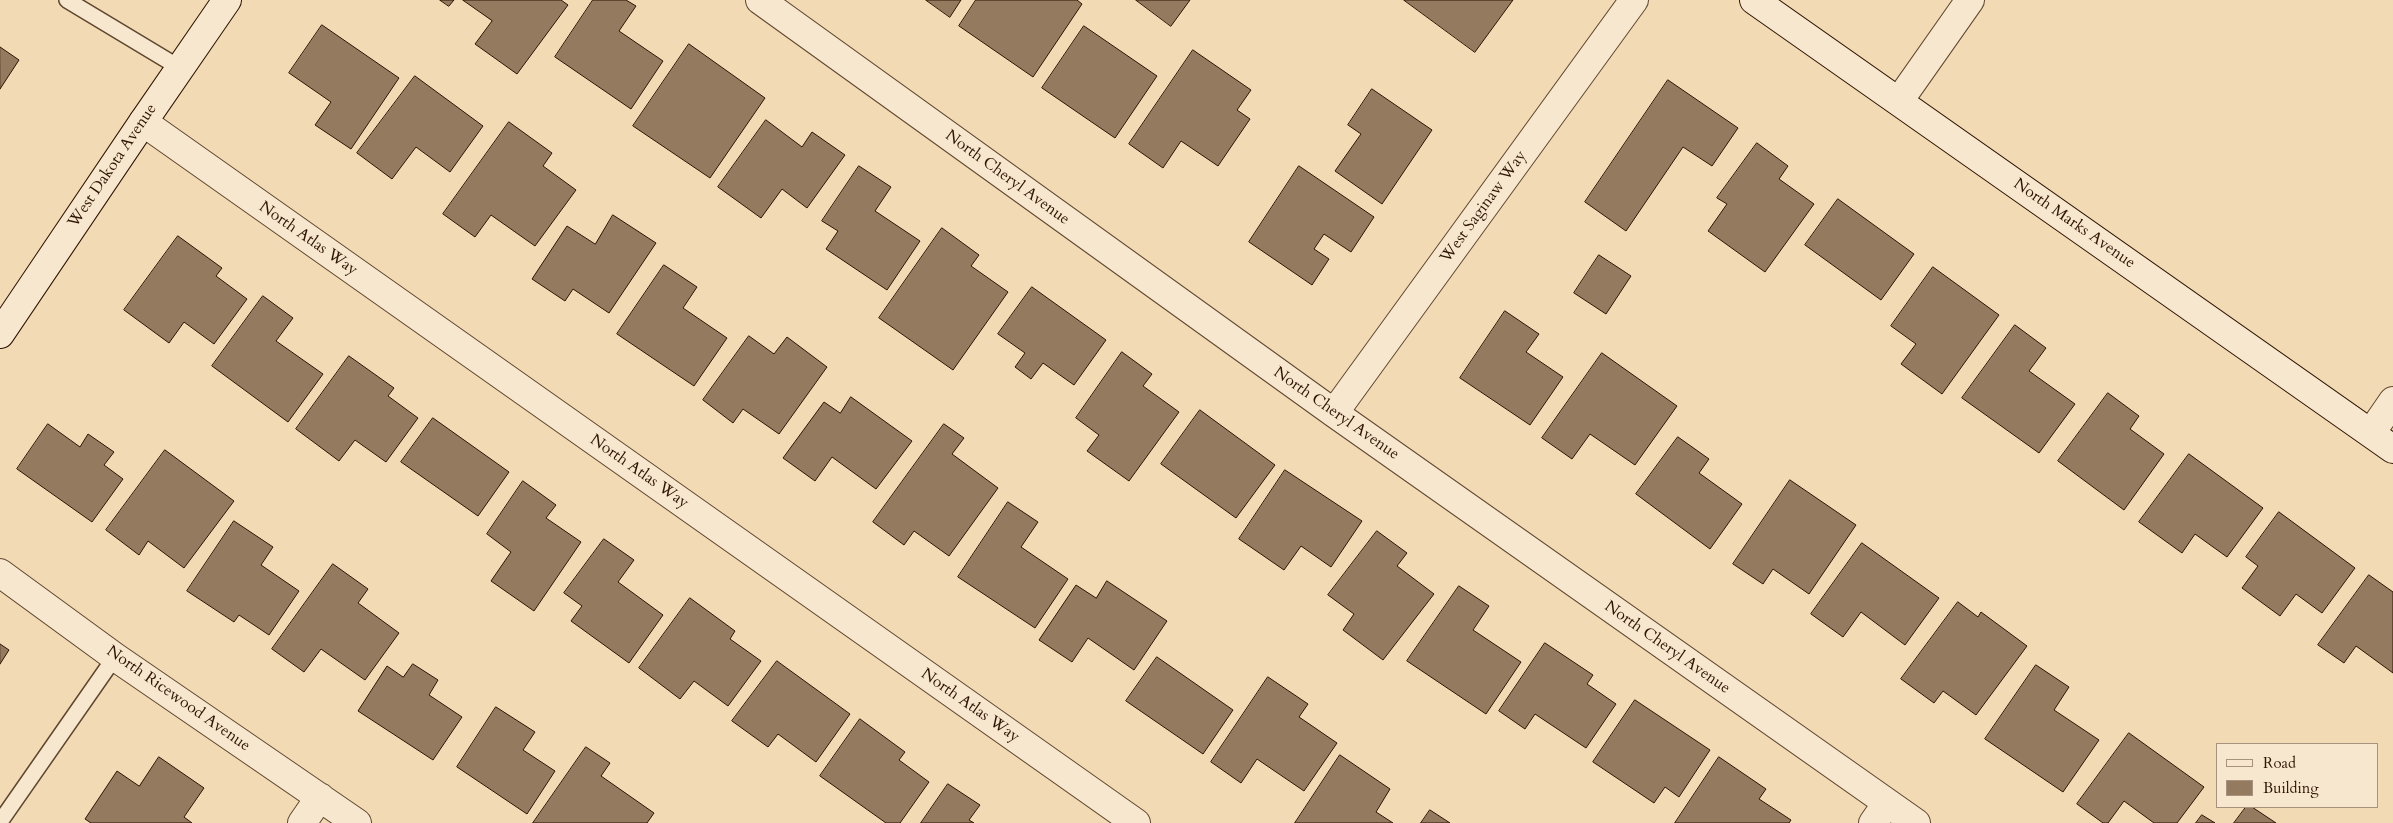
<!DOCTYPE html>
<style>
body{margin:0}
#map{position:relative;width:2393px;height:823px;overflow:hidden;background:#f2dab4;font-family:Cardo,serif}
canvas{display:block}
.legend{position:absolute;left:2216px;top:743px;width:162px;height:65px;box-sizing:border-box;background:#f7e7ce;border:1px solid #a7937d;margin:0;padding:6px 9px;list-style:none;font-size:15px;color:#2e1403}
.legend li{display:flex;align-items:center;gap:10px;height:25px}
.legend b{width:25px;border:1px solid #a7937d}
</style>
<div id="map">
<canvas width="2393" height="823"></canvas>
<ul class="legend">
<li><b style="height:6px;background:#f7e7ce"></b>Road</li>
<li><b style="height:14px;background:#947b5f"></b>Building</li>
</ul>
</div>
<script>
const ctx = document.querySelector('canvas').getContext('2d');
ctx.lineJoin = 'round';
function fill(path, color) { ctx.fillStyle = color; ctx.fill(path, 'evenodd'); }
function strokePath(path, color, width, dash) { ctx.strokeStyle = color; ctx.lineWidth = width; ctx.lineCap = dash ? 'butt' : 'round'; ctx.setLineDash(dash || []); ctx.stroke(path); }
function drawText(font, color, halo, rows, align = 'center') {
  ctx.font = font + ' Cardo,serif'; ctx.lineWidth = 4; ctx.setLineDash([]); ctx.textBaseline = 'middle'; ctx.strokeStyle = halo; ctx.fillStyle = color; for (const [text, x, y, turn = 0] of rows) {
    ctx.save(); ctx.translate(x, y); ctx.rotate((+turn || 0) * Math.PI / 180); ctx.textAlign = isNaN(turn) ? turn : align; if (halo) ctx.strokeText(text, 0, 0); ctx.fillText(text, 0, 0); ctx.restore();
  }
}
const building = new Path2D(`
 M440,0H454L449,6Z
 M463,0H561L568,5L517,74L475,44L492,21Z
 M593,0H626L636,6L619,31L663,61L631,109L555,57Z
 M926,0H961L950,17Z
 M976,0H1077L1082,4L1033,77L959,26Z
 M1136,0H1190L1171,26Z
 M1404,0H1513L1475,52Z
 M322,25L399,78L351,149L315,125L331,102L289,73Z
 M1084,26L1157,76L1115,138L1042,88Z
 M689,44L765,98L710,178L633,126Z
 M0,47L19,60L0,89Z
 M1193,50L1251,90L1237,110L1250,119L1218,166L1181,141L1163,168L1129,144Z
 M415,76L483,126L450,172L416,147L392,179L357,153Z
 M1668,80L1738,128L1712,166L1683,147L1626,231L1585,202Z
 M1372,89L1432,130L1382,204L1335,171L1361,134L1348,125Z
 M766,120L802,147L812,132L845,155L807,208L782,189L761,218L718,187Z
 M509,122L552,153L543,166L576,190L535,246L491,215L475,237L443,214Z
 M1757,143L1788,166L1779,179L1814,204L1765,272L1708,231L1727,204L1717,198Z
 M859,166L891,187L875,211L920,241L887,290L826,249L838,231L822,221Z
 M1299,166L1374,217L1351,252L1324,234L1314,249L1329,259L1312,285L1249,242Z
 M1838,199L1914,254L1881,300L1805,245Z
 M613,215L656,243L609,313L573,289L565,301L532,279L567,226L595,244Z
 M942,228L979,255L971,266L1008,292L953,370L879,318Z
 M178,236L222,268L216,276L247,299L214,344L184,322L169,343L124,310Z
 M1599,255L1631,276L1606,314L1574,293Z
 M664,265L697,287L683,308L727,338L694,386L617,334Z
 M1933,267L1999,315L1942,394L1901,364L1916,344L1891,326Z
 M1032,287L1106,340L1074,385L1043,363L1031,379L1015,367L1025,353L998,334Z
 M263,296L293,318L276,341L323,374L288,422L212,366Z
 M1505,311L1539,334L1526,352L1563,377L1530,425L1460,378Z
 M2015,325L2046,348L2029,371L2075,404L2039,453L1962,398Z
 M749,336L774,354L787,337L827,367L779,434L743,409L733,423L703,400Z
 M1122,352L1152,374L1143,386L1179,412L1129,481L1087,451L1099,435L1076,418Z
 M1602,353L1677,406L1635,465L1590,434L1572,459L1542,438Z
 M349,356L394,388L388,396L418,418L386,462L355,440L339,461L296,429Z
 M2108,393L2139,416L2130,429L2164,454L2124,510L2058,461Z
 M851,397L912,441L876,489L832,457L815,481L783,458L824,402L840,413Z
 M1200,410L1275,465L1236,518L1161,464Z
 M433,418L509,472L478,516L401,462Z
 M48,424L80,447L88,434L114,452L104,465L123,479L92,522L17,469Z
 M944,424L964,438L952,454L998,488L949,556L914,531L904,545L873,522Z
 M1678,437L1709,459L1699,473L1742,504L1710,549L1636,494Z
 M165,450L234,501L184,568L148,541L139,555L106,530Z
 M2189,454L2263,508L2227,557L2195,534L2182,553L2139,522Z
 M1285,470L1362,521L1331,567L1301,546L1284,570L1239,539Z
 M1790,480L1856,525L1809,594L1773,569L1763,584L1733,564Z
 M523,481L556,505L546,518L581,542L534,611L491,581L511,552L487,534Z
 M1008,502L1038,522L1021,547L1068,579L1035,628L958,577Z
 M2279,512L2355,568L2322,613L2296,594L2280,616L2242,588L2258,566L2246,557Z
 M234,521L273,547L261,565L299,591L269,635L239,615L234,622L187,591Z
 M1377,531L1407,553L1397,566L1434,594L1383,660L1343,630L1354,614L1328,595Z
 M604,539L634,560L618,582L663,615L629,663L571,621L582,606L564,593Z
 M1862,543L1939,598L1905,645L1861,612L1843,637L1811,614Z
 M333,564L368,589L358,603L399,633L365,680L321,649L304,672L272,649Z
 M2369,575L2393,592V673L2356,646L2344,663L2318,645Z
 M1107,581L1167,621L1134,670L1088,638L1072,662L1039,640L1076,585L1096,598Z
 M1459,586L1489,606L1473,630L1521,662L1486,714L1407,661Z
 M690,598L735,631L730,639L761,661L728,706L694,681L680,699L639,668Z
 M1958,602L1978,617L1981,612L2027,646L1976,715L1943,691L1934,703L1901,679Z
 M1545,643L1593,675L1587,684L1616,704L1586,748L1535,714L1525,729L1499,711Z
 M0,644L9,650L0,664Z
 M1157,657L1233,710L1203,754L1126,701Z
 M777,661L850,714L816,762L778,734L768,747L732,721Z
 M413,664L438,680L429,695L462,717L433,760L358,711L387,666L403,677Z
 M2036,665L2069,687L2054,710L2099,740L2063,792L1985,739Z
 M1268,677L1308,704L1299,717L1337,743L1304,791L1257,759L1241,783L1211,762Z
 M1635,700L1710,750L1679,797L1665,787L1654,803L1593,762Z
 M496,707L535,732L523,750L555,771L527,814L457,767Z
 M860,719L905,752L899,760L929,782L900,823H886L820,776Z
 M2129,733L2204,787L2177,823H2154L2124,801L2108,823H2103L2077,804Z
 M586,747L610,763L601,776L654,813L647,823H533Z
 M1340,755L1390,789L1376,812L1393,823H1295Z
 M159,757L204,788L184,817L192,823H91L85,819L117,771L139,786Z
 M1719,757L1766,789L1759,799L1791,820L1789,823H1675Z
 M948,784L980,805L969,820L974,823H921Z
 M2246,807H2252L2276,823H2234Z
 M1430,810L1450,823H1421Z
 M2202,815L2215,823H2196Z`);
const lane = new Path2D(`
 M67,0L180,68
 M0,822L115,657`);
const street = new Path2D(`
 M760,0L1334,413L1916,823
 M1899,101L1970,0
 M143,122L1136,823
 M1334,413L1634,0
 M2371,433L2393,401
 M0,573L115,657L357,823
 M302,823L320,797
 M1873,823L1887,803`);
const secondary = new Path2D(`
 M1754,0L2393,449
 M0,334L143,122L227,0`);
const streetNames = [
 ["West Dakota Avenue",113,166,-56],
 ["North Cheryl Avenue",1007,178,36],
 ["West Saginaw Way",1484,207,-54],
 ["North Marks Avenue",2074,224,35],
 ["North Atlas Way",308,239,35],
 ["North Cheryl Avenue",1336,414,35],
 ["North Atlas Way",639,472,35],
 ["North Cheryl Avenue",1667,648,35],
 ["North Ricewood Avenue",178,699,35],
 ["North Atlas Way",970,706,35]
];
fill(building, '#947b5f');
strokePath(building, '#2e1403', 1);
strokePath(lane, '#5f462f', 18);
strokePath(street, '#5f462f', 30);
strokePath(secondary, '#2e1403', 30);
strokePath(lane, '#f7e7ce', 15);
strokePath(street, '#f7e7ce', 28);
strokePath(secondary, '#f7e7ce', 28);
drawText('16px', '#2e1403', '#f7e7ce', streetNames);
</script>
